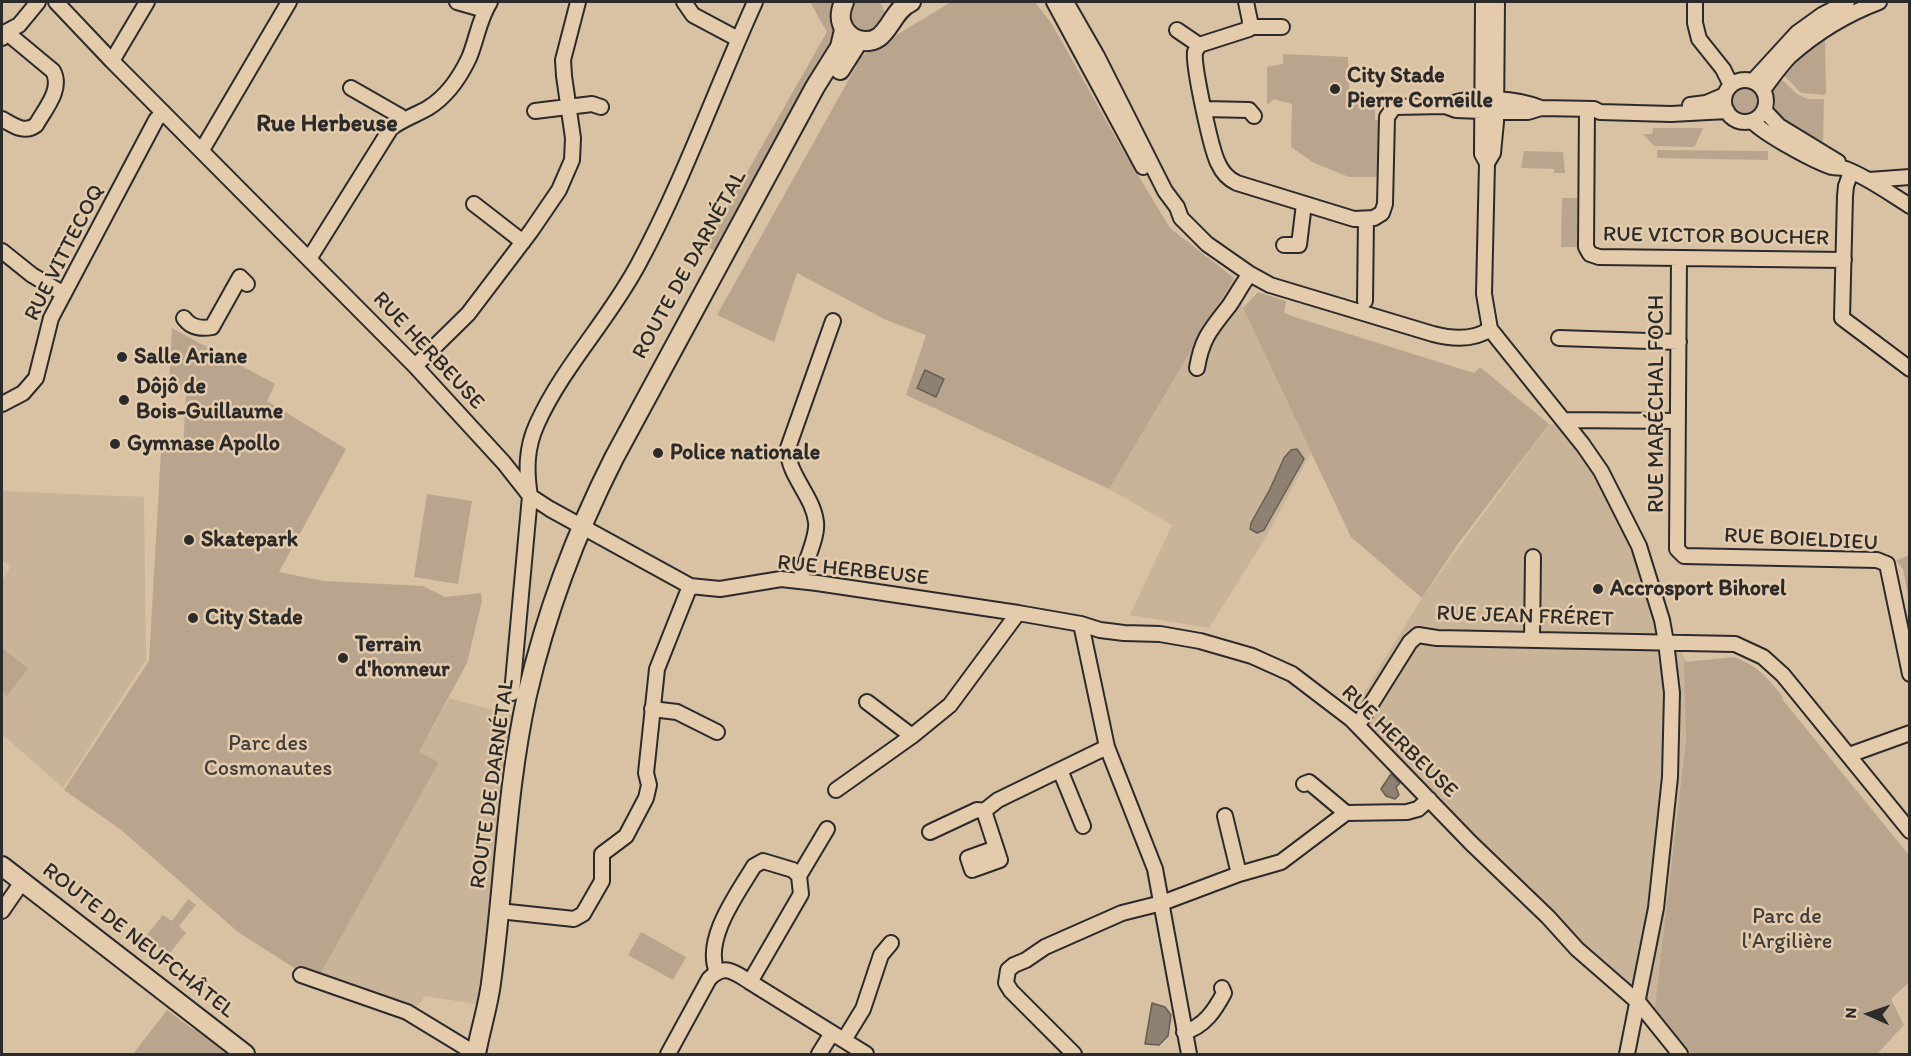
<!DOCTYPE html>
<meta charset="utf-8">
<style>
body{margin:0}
#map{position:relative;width:1911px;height:1056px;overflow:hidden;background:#d9c1a4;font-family:Itim,sans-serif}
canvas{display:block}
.frame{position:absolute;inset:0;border:3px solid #2b2b2b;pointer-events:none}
.north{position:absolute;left:1839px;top:984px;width:60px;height:60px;-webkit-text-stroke:4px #e4cbac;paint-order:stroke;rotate:273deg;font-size:16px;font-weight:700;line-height:24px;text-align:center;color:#2b2b2b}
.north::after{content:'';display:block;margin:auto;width:21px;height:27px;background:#2b2b2b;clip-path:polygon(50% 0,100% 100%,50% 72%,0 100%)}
</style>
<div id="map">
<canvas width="1911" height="1056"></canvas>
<div class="frame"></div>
<div class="north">N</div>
</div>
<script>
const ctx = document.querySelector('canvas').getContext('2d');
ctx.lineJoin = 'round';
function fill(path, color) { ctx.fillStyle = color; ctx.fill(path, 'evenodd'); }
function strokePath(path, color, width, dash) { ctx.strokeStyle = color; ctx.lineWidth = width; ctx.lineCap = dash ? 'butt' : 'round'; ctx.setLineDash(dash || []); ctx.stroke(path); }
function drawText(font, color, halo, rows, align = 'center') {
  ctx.font = font + ' Itim,sans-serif'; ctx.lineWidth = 5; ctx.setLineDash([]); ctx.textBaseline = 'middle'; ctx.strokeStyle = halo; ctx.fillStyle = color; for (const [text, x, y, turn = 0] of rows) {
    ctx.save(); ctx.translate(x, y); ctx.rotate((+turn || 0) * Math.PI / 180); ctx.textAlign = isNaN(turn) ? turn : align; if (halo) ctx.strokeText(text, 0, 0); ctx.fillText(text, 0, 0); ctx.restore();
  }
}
const built = new Path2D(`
 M1234,278L1243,308L1311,453L1263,542L1209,628L1130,615L1172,525L1109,489Z
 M1549,424L1576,426L1692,674L1653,1031L1351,714L1422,598Z
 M2,491L144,497L146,660L63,788L2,734V581L11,566L2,561Z
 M449,698L519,717L487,1006L425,996L413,1012L316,978L439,762L419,752Z`);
const green = new Path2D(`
 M810,2H834L837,8L839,37L715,251L705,246L827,32Z
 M851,2H879C886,10 886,18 881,27L865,35L849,26L847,7Z
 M951,2H1035L1052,24L1121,147L1170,228L1234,278L1109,489L906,395L926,335L886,320L797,273L774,342L717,315L862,56Z
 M1825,36L1826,93L1824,95L1801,93L1782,73Z
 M1283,54L1348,57L1349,91H1359L1361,102L1370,107L1375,108V120H1379L1378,177H1349L1314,163L1291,147L1292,104L1274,99L1267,105V67L1283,64Z
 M1779,77L1797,94L1808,99H1824L1823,141L1820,142L1780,118L1776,112L1773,88Z
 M1731 99a14 14 0 1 1 28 0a14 14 0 1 1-28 0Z
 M1653,128H1703L1695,146L1692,147L1654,146L1643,134H1652Z
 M1657,150L1768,151V160L1657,158Z
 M1524,151L1563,152L1565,173H1554V169L1521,168Z
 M1562,198H1577V247H1561Z
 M1258,292L1286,301L1284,313L1298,318L1474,373L1480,367L1549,424L1457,545L1422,598L1351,537L1243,308Z
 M172,328L275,384L267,401L346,449L279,572L324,581L423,586L445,597L481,593L482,601L467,663L419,752L439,762L320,974L299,971L238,932L120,829L64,790L149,661L161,451L183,452L186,390L169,389Z
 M427,494L472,501L458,584L414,577Z
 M1909,555V601L1903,569L1896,561Z
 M2,648L28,668L7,696L2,691Z
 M1734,657C1760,667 1766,677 1783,697L1782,699L1909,855V982L1891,999L1904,1025L1878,1053V1054H1691L1655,1008L1686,736L1684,662Z
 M188,899L196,905L179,926L186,933L168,955L145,937L163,915L172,921Z
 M641,932L686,957L673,980L628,955Z
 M167,1010L194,1030L196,1029L229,1054H133Z`);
const water = new Path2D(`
 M925,370L944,379L936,397L917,388Z
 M1297,449L1304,459L1264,530L1257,533L1250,529L1251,523L1270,489L1284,458L1291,450Z
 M1391,774L1400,783L1396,787L1399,795L1395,799L1386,796L1381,789Z
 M1152,1003L1165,1007L1171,1015L1168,1036L1159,1045L1145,1044Z`);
const minor = new Path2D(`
 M56,2L112,61L415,366L504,463L530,496L550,509L690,586L720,589L781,579L817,583L1018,613L1081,624L1100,630L1124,633L1160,634L1200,641L1252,656L1292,674L1351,719L1471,843L1548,917L1577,949L1639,1003L1680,1054
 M457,2L485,10
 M684,2L693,15L738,39
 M1054,2L1143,167
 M1066,2L1097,56L1165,191L1177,207L1181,218L1207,244L1250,274L1270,285L1433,334C1452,339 1473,341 1490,329
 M1246,2L1250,21L1249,29L1199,45L1195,52C1193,66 1211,149 1218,163C1222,172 1228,179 1237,183L1354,219L1374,218L1382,213L1385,204L1387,117L1394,107L1445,106L1456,110L1508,112H1528L1541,108L1594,109L1600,112L1671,114L1727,111
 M1483,2L1482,154L1487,163L1484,294L1490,329L1583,445L1601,471L1639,546L1662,620L1666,642L1672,693L1670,777L1656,908L1627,1054
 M1695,2V23L1699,39L1723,69L1731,85
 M1250,27H1282
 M1177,30L1199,45
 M2,38L6,32L19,25L38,2
 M112,61L147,2
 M1724 101a21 21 0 1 1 42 0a21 21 0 1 1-42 0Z
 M1753,81L1797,33L1822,15L1847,2
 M351,88L400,116L402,120
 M1763,90C1772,78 1780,66 1790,56C1816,33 1847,14 1879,2
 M1451,104C1476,95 1517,98 1541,108
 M1690,105L1706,103L1725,95
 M1205,109L1249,110L1254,116
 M1587,109L1586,247L1590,254L1599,257L1844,260
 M1764,110L1779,126L1838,162
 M535,111L592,104L601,107
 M2,119C13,125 24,134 36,125C45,109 63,89 53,71L6,32
 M1752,121C1764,134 1815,162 1832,167C1837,168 1841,167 1846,169C1869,178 1889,193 1910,206
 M202,150L289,2
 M1487,163L1493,153L1496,122L1497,2
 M1851,172L1846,186L1845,196L1842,318L1910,369
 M1869,180L1910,177
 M474,204L523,242
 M1284,245H1299L1304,204
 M2,251L32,275L64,294
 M1679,258L1677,549L1684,556L1877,560L1887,564L1910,674
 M309,259L391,128C403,119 416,115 428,108C446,97 460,77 469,58C477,39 479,19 490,2
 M1365,301L1366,219
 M184,318C191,328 201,329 212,327L240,277L247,284
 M1559,338L1679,342
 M415,366L468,314L531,231L559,190L572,160L573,138L564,76L563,60L578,2
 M1197,368C1202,338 1211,329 1229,306C1236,296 1242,284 1250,274
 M2,404L23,393L36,378L51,318L156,120L163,112
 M1564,420L1678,421
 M800,581C804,564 818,538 816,522C813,495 787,475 788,448L833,321
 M1081,624L1107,747L1155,869L1189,1054
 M1532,640L1533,557
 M512,693L530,496C526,471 526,448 537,424C563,366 609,320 639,263C684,179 716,88 755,2
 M867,702L912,736
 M652,709L677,712L717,732
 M1358,725L1410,642L1418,635L1437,638L1735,644L1763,657L1783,675L1910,831
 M1849,755L1910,733
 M1060,770L1083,826
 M1304,784L1309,782L1346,813
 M836,790L912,736L950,705L1018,613
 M1225,816L1239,874
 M930,832L977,810L984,811
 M996,848L968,858L972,870L1000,860L984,811L998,800L1107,747
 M799,876L827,829
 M2,911L22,882
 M499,911L574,919L583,914L602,881V854L626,836L646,798L649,785L646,773L657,669L690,586
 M717,972C703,939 738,893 754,866L763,861L793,870L799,876L801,894L750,982
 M301,975L407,1012L476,1054
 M1184,1032C1204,1027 1215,1010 1224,993L1222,988
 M844,1040L863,1009L881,955L891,943
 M668,1054L709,979C724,963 734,972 750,982L866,1054
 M819,1054L832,1033
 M1074,1054L1011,991L1006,983L1008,970L1014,965L1026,960L1045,947L1122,913L1162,903L1239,874L1281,862L1346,813L1407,812L1418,809L1429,799`);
const major = new Path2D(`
 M844,2C841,9 839,16 842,24C844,31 851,38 858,40C889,48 888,12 911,2
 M840,70L859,40
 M2,866L245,1054
 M476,1054C480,1031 488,1007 491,983C504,888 506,790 527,695C546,613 576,533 614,458L815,87L840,47L844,30`);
const markers = [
 [1335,89,6,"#2b2b2b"],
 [122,357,6,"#2b2b2b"],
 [124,400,6,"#2b2b2b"],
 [115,444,6,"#2b2b2b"],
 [658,453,6,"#2b2b2b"],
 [189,540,6,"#2b2b2b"],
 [1598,589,6,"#2b2b2b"],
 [193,618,6,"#2b2b2b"],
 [343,658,6,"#2b2b2b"]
];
const poiNames = [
 ["City Stade",1347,76],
 ["Pierre Corneille",1347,101],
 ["Salle Ariane",134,357],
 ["Dôjô de",136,387],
 ["Bois-Guillaume",136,412],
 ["Gymnase Apollo",127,444],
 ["Police nationale",670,453],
 ["Skatepark",201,540],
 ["Accrosport Bihorel",1610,589],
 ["City Stade",205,618],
 ["Terrain",355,645],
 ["d'honneur",355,670]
];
const streetNames = [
 ["RUE VICTOR BOUCHER",1716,237,1],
 ["RUE VITTECOQ",65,253,-63],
 ["ROUTE DE DARNÉTAL",690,265,-61],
 ["RUE HERBEUSE",428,351,47],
 ["RUE MARÉCHAL FOCH",1657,404,-90],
 ["RUE BOIELDIEU",1801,540,3],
 ["RUE HERBEUSE",853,571,6],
 ["RUE JEAN FRÉRET",1525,617,2],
 ["RUE HERBEUSE",1399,742,44],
 ["ROUTE DE DARNÉTAL",493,784,-82],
 ["ROUTE DE NEUFCHÂTEL",138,941,38]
];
const parkNames = [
 ["Parc des",268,744],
 ["Cosmonautes",268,769],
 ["Parc de",1787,917],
 ["l'Argilière",1787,942]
];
const neighbourhoodNames = [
 ["Rue Herbeuse",327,125]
];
fill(built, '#c9b399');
fill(green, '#b9a58e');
fill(water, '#8e8171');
strokePath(water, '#665f55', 1.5);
strokePath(minor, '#2b2b2b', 18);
strokePath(major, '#2b2b2b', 22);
strokePath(minor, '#e4cbac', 14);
strokePath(major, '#e4cbac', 18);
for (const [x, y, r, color] of markers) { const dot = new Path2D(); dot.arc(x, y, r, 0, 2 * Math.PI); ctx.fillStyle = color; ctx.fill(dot); strokePath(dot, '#e4cbac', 2); }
drawText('bold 22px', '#2b2b2b', '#e4cbac', poiNames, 'left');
drawText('22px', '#2b2b2b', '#e4cbac', streetNames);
drawText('22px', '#403d3a', '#e4cbac', parkNames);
drawText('bold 24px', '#2b2b2b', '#e4cbac', neighbourhoodNames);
</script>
